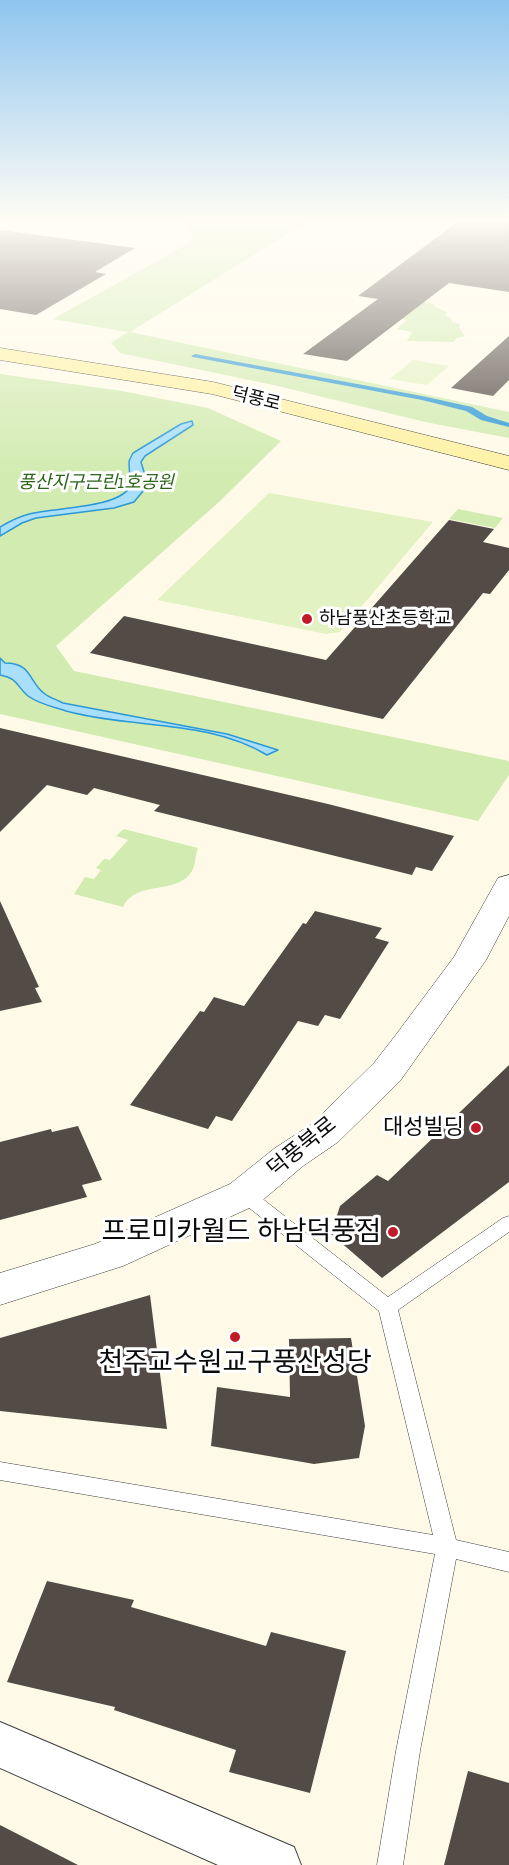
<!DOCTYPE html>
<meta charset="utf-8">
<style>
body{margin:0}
canvas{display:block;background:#fffae8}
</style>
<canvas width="509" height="1865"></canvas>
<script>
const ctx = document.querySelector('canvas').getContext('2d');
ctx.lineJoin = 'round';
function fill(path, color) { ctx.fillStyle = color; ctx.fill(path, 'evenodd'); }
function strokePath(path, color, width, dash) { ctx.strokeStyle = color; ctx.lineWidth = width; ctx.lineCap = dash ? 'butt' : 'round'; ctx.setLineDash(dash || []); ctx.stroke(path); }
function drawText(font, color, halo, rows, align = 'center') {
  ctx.font = font + ' "Zilla Slab","Noto Sans KR",serif'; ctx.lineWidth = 6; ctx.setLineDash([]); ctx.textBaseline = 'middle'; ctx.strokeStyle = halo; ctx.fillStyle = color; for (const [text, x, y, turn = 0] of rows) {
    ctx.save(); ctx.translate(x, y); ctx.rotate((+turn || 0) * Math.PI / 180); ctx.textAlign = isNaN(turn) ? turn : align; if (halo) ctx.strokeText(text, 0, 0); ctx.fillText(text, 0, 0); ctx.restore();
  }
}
const green = new Path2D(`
 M181,218H313L130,332L509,412V438L425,422L278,386L120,353L111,343L128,332L53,319L184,246L193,238L188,226Z
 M420,301L433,304L435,307L447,312L445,316L451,318L452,322L460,324L459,328L465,336L457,338L454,342L407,341L412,332L397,329L407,320L395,318Z
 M0,374L122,391L208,408L281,441L219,502L56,646L74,671L509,761V775L478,821L0,714Z
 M458,509L503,518L495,528L449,519Z
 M124,829L198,848C195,855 196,864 192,871C177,896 136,879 123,907L74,894L85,877L94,879L101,870L96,868L104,859L110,860L128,840L116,836Z`);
const pitch = new Path2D(`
 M413,360L449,366L427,385L390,379Z
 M269,493L433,522L340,632L326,634L157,600Z`);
const water = new Path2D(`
 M192,421L193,425L145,456L141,462L148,485L134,502L114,508L36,518L22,523L0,536V527C10,521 18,517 29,514C55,507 116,509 130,487L129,461L133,453L181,424Z
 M0,658L5,663C33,663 28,682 45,694C50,698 58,700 63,703L227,734L278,750L267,755C207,719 132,729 66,711C54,707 39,704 28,696C15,685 19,679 0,675Z`);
const stream = new Path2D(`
 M195,354L422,396L472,407L487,416L509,423V427L481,420L466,411L422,400L193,357L191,356Z`);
const building = new Path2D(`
 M463,218H509V292L449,283L347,361L303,354L378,299L358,296Z
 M0,230L135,248L95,272L106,274L36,315L0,309Z
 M509,336V380L493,396L451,388Z
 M449,520L494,529L483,542L509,548V570L490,594L483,593L383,719L90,653L124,616L326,660Z
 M0,728L328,804L454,836L432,871L416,867L412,875L154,811L160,805L94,788L87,795L47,785L0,832Z
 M0,901L39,987L35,988L42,1002L0,1011Z
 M315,911L382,928L375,938L389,942L340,1019L325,1015L318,1026L298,1021L232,1121L216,1116L208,1129L130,1105L200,1011L204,1012L214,997L244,1006L303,923L306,924Z
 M509,1065V1182L382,1278L331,1234L340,1206L377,1175L388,1181Z
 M78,1126L102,1180L82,1185L87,1197L0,1220V1142L51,1129L52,1132Z
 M150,1295L167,1429L0,1411V1338Z
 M351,1338L365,1426L359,1458L314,1464L211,1446L217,1387L290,1397L289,1339Z
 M47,1581L134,1600L131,1607L266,1646L271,1632L346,1651L310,1793L229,1772L236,1750L114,1710L115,1707L7,1682Z
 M468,1771L509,1783V1865H444Z
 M0,1825L78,1865H0Z`);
const service = new Path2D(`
 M244,1188L250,1189L388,1297L503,1218L509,1216V1232L398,1310L456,1540L509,1552V1572L456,1559L420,1751L403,1865H377L396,1751L435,1554L0,1480V1462L433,1535L379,1311L238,1199L235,1194L238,1189Z`);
const minor = new Path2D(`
 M0,1722L294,1847L301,1865H218L0,1768Z`);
const tertiary = new Path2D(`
 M509,875V916L486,960L400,1081L338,1142L303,1166L258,1204L123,1266L0,1305V1273L95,1244L230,1184L275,1148L312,1124L374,1063L395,1036L454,957L498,878Z`);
const secondary = new Path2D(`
 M0,348L213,382L509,456V470L212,394L0,360Z`);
const markers = [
 [307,619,6,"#c11b2a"],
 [476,1128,6,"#c11b2a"],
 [393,1232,6,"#c11b2a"],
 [235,1337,6,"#c11b2a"]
];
const farStreetnames = [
 ["덕풍로",256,399,14]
];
const farParknames = [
 ["풍산지구근린1호공원",96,483]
];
const farPoinames = [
 ["하남풍산초등학교",319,619]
];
const poiNames = [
 ["대성빌딩",464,1128]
];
const streetNames = [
 ["덕풍북로",302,1147,-39]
];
const nearPoinames = [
 ["프로미카월드 하남덕풍점",381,1232],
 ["천주교수원교구풍산성당",235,1363,"center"]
];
fill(green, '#d1ebb0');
fill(pitch, '#e3f2c2');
fill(water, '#a9dffa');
strokePath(water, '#2c98d5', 1.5);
fill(stream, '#2c98d5');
fill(building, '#544b46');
strokePath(service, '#3d3d3d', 1);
strokePath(minor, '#3d3d3d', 2);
strokePath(tertiary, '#3d3d3d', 1);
strokePath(secondary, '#2c2c2c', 1);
fill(service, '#fff');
fill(minor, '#fff');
fill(tertiary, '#fff');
fill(secondary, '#fff1a3');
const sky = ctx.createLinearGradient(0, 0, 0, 479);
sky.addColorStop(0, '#8fc5ef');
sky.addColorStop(0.46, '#fffdf5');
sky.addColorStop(1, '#fffdf500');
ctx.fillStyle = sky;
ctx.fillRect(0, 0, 509, 479);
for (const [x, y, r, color] of markers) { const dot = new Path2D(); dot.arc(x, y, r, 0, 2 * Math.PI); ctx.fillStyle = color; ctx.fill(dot); strokePath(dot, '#fff', 2); }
drawText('18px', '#0a0a0a', '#fff', farStreetnames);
drawText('italic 18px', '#2b6518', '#fff', farParknames);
drawText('18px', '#0a0a0a', '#fff', farPoinames, 'left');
drawText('22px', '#0a0a0a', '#fff', poiNames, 'right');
drawText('22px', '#0a0a0a', '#fff', streetNames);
drawText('27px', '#0a0a0a', '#fff', nearPoinames, 'right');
</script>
